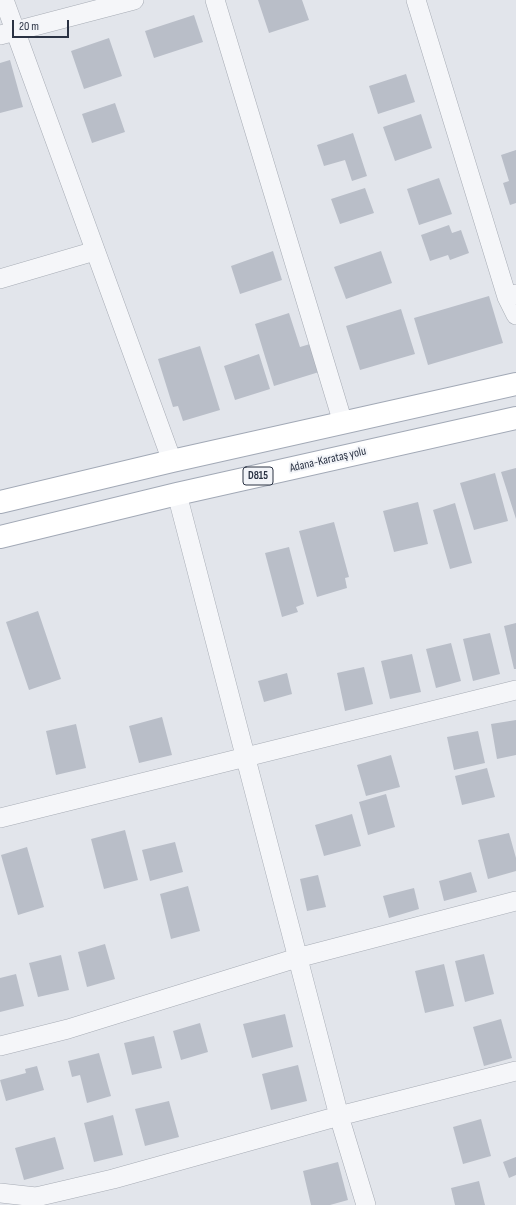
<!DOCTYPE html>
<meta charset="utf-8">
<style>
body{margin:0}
#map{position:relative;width:516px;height:1205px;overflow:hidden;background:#e2e5eb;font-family:"Sofia Sans Condensed",sans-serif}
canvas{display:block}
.scale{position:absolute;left:12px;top:20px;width:57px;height:18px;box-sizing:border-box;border:2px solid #2a3243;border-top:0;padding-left:5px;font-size:12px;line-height:14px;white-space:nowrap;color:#2a3243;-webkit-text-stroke:3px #f2f4f8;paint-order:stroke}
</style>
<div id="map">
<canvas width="516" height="1205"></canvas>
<div class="scale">20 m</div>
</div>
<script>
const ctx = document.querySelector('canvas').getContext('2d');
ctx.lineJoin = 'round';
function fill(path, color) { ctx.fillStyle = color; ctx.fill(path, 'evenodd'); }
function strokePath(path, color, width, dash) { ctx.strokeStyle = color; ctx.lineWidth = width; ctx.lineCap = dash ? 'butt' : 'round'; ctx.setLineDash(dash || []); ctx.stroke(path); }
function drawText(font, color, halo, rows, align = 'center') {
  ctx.font = font + ' "Sofia Sans Condensed",sans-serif'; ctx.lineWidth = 4; ctx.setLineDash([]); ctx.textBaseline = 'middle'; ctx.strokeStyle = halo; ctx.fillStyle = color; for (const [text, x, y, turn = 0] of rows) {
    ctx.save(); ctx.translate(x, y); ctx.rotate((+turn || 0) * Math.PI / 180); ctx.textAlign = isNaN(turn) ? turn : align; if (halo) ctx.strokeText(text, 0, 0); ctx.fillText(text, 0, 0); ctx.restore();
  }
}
const building = new Path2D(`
 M258,0H302L309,20L269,33Z
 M194,15L203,42L154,58L145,31Z
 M109,38L122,76L84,89L71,51Z
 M10,60L23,107L0,113V63Z
 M406,74L415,102L378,114L369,86Z
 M115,103L125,132L92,143L82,114Z
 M421,114L432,148L395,161L383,127Z
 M353,133L367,176L352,181L345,160L324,166L317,145Z
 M516,150V203L510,205L503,183L509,181L501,155Z
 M439,178L452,214L419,225L407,189Z
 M365,188L374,213L340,224L331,199Z
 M449,225L452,233L461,230L469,253L450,260L448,255L430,261L421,235Z
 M273,251L282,280L240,294L231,266Z
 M381,251L392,283L346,299L334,267Z
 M489,296L503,343L428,365L414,318Z
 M401,309L415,354L360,370L346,326Z
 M289,313L300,347L310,344L319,372L274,386L255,324Z
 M200,346L220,410L183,421L178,406L173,407L158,359Z
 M259,354L270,389L235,400L224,366Z
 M516,468V519L501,472Z
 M495,473L508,521L474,530L460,483Z
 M418,502L428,544L394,552L383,511Z
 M455,503L472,563L450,569L433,510Z
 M334,522L349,577L345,578L347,588L317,597L299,531Z
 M289,547L304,604L296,607L298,612L282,617L265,553Z
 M38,611L61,679L29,690L6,622Z
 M516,623V669H514L504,626Z
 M490,633L500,674L473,681L463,639Z
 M451,643L461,681L436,688L426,649Z
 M412,654L421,692L390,699L381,661Z
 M364,667L373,704L345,711L337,673Z
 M287,673L292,694L264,702L258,681Z
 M162,717L172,755L139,763L129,726Z
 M516,720V755L497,759L491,724Z
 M76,724L86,768L56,775L46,731Z
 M478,731L485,763L454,770L447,737Z
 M391,755L400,787L366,796L357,765Z
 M487,768L495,797L462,805L455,776Z
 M386,794L395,827L368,835L359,802Z
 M352,814L361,846L324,856L315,825Z
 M125,830L138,880L104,889L91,839Z
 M509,833L516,858V871L488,879L478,840Z
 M175,842L183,872L150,881L142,850Z
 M27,847L44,907L18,915L1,855Z
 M471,872L477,892L444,901L439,881Z
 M318,875L326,907L307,911L300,879Z
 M188,886L200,931L171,939L160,894Z
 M414,888L419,909L389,918L383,896Z
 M105,944L115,979L87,987L78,952Z
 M484,954L494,994L465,1002L455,961Z
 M61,955L69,990L38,997L29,963Z
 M444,964L454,1006L425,1013L415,971Z
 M16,974L24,1006L0,1012V978Z
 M285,1014L293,1047L252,1058L243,1024Z
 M501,1019L512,1058L484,1066L473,1027Z
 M200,1023L208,1052L181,1060L173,1031Z
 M154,1036L162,1068L132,1075L124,1043Z
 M99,1053L111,1096L87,1103L80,1075L72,1077L68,1061Z
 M298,1065L307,1101L271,1110L262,1074Z
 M37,1066L44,1090L6,1101L0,1080L26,1073L25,1069Z
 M169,1101L179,1137L145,1146L135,1109Z
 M113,1115L123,1155L94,1162L84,1123Z
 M481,1119L491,1156L463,1164L453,1127Z
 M55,1137L64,1169L24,1180L15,1148Z
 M516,1157V1175L509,1178L503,1162Z
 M338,1162L348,1200L330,1205H311L303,1171Z
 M479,1181L485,1205H455L451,1188Z`);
const minor = new Path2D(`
 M4,0L172,461
 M215,0L343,423
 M416,0L507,297
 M0,35L134,0
 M0,279L95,251
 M516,294L507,297L516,315
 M177,494L339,1116L366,1205
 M0,818L516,690
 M0,1046L68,1029L297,958L516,901
 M0,1193L36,1197L113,1179L339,1116L516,1071`);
const major = new Path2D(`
 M0,502L172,461L516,384
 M0,537L177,494L516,418`);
const shields = [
 [258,476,30]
];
const shieldNames = [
 ["D815",258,476]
];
const streetNames = [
 ["Adana-Karataş yolu",328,460,-13]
];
fill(building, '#b9bec8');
strokePath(minor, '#a7acb5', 20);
strokePath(major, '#a2a9b6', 24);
strokePath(minor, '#f5f6f9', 19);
strokePath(major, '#fff', 22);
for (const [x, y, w] of shields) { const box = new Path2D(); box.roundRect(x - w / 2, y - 9, w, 18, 3); ctx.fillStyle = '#f2f4f8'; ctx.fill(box); strokePath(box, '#2a3243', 1); }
drawText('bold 11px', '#2a3243', null, shieldNames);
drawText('12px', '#2a3243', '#f2f4f8', streetNames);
</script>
